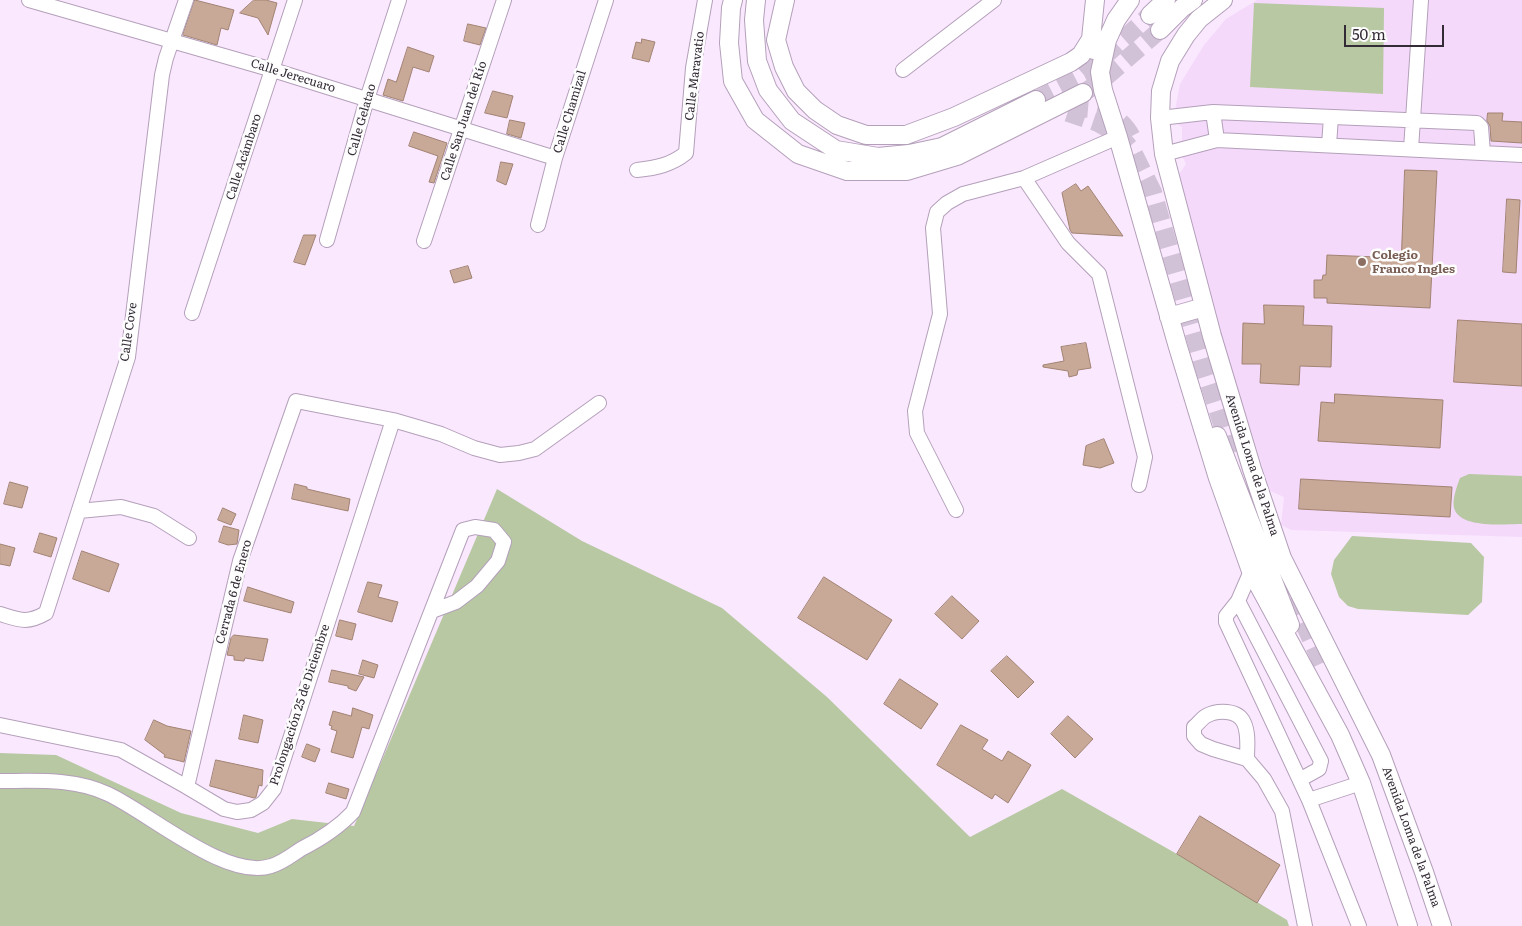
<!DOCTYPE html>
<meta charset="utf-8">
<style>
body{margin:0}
#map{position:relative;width:1522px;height:926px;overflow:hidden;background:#fae8ff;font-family:Literata,serif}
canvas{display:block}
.scale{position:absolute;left:1344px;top:25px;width:100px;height:22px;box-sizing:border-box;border:2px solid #332b35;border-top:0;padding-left:6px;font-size:15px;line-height:18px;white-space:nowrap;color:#332b35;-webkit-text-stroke:4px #fdfdfd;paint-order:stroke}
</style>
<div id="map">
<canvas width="1522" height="926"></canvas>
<div class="scale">50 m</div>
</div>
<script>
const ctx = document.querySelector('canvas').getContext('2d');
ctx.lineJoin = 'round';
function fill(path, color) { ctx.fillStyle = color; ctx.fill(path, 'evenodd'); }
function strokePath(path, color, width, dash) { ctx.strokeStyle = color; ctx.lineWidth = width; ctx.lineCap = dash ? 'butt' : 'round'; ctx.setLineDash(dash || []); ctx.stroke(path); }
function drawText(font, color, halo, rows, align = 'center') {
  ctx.font = font + ' Literata,serif'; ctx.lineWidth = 5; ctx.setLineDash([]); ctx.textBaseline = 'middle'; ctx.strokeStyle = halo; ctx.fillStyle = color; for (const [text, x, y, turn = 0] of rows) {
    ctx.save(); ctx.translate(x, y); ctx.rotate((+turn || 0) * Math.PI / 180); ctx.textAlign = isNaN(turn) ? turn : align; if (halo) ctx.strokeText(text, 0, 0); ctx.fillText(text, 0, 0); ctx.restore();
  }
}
const built = new Path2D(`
 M1257,0H1522V537L1291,530L1281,525L1284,497L1270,491L1225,348L1178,176L1186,164L1176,144L1182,140V127L1173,121L1180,84L1204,45L1226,19Z`);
const green = new Path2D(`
 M1254,3L1384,8L1383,94L1250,87Z
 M1469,474L1522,476V524C1505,524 1460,529 1454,508C1452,499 1457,486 1460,478Z
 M497,489L582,541L722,608L827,697L970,837L1062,789L1177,854L1287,920L1289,926H0V753L56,755L181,813L258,833L292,819L354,826Z
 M1352,536L1471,543L1484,557L1482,602L1468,615L1358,609L1348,606L1339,597L1331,574L1334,560Z`);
const building = new Path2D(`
 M195,0L234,10L228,30L221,28L217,45L183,35Z
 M254,0H266L277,3L268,35L258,18L240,13Z
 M468,24L486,28L480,45L464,41Z
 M642,39L655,42L649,62L632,58L636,42L641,43Z
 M408,47L434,56L429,72L413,67L403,101L383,95L388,79L396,82Z
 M493,91L513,96L507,118L485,113Z
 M1488,113H1503L1502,121L1522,122V143L1491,141L1490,126L1487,121Z
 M510,120L525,123L521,138L507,134Z
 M414,132L447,143L434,183L429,182L438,156L409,146Z
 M501,162L513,164L506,185L497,181Z
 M1405,170L1437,171L1430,308L1327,303V298H1314V280H1322L1323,275H1326L1327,255L1401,258Z
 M1076,184L1081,191L1088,186L1123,236L1072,233L1070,230L1062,193Z
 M1507,199L1520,200L1516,273L1503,272Z
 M304,235H316L305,265L294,262Z
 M468,266L472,278L454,283L450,271Z
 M1264,305L1304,306L1303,325L1332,326L1331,367L1300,366L1299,385L1260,383L1261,364H1242L1243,323L1264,324Z
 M1458,320L1522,324V386L1454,382Z
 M1086,343L1091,368L1078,370L1077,375L1069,377L1068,371L1043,367V365L1064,361L1061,347Z
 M1335,394L1443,400L1440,448L1318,441L1321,402L1334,403Z
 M1104,439L1114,463L1100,468L1083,465L1086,446Z
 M1301,479L1452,487L1450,517L1299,509Z
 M10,482L28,487L22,508L4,504Z
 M295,484L307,487V489L350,499L348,511L292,499Z
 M223,508L236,514L231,525L218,520Z
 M224,526L239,530L237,544L228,545L219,542Z
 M40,533L57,538L51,557L34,552Z
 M0,544L15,548L10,566L0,564Z
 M82,551L119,564L109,592L73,579Z
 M824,577L892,620L867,660L798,618Z
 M368,582L382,585L378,597L398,602L392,622L358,612Z
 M248,587L294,602L291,613L244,601Z
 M952,596L979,621L962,639L935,614Z
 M340,620L356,624L352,640L336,636Z
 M234,635L268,639L263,661L245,658L244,661L234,660V656L227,655L231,638Z
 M1007,656L1034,682L1018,698L991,671Z
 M363,660L378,665L374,678L359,674Z
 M332,670L364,677L356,691L348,688V686L329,682Z
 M900,679L938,704L921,729L884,704Z
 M353,708L373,715L369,729L362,727L353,758L331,752L337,731L331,729L332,726L329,725L333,711L351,716Z
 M244,715L263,720L258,743L239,739Z
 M1068,716L1093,739L1075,758L1051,734Z
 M154,720L167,726L191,731L184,762L164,757L165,755L145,740Z
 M961,725L988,740L982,749L1002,761L1008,751L1031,765L1008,803L995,794L992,799L937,765Z
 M307,744L320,749L315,762L302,757Z
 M216,760L263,770L262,786L259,785L256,797L254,798L210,786Z
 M329,783L349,789L346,799L326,793Z
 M1200,816L1280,865L1257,903L1177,854Z`);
const majorTunnel = new Path2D(`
 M1083,93L1099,83L1160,30
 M1036,100L1084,75L1150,15
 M1042,104L1098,123L1119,135L1132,150L1153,192L1203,365L1232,455
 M1070,109C1100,106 1124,115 1135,144
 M1281,573L1323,666`);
const minor = new Path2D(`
 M29,0L273,70L555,158
 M903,70L994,0
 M1213,112L1217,140
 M1160,118L1213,112L1477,123L1481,127L1483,153
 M1329,145L1331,117
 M1411,149L1421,0
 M1164,154L1217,140L1522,155
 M637,170C656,168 671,165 686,153L693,68L705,0
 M1024,178L1068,243L1099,274L1145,457L1139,485
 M538,225L555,158L606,0
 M327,240L367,99L399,0
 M424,241L504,0
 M192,313L295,0
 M956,510L917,433L915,411L940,314L933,228L937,212L947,203L963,194L1024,178L1118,137
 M79,511L121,507L154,516L189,538
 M1251,571L1238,601L1226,616V622L1309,800
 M1238,601L1321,761L1319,769L1301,779
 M0,614C20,620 27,624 46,613L128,357L162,75L166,58L186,0
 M0,725L121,750L187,787L224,809L237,812L251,810L263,803L274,789L393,420
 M1247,759C1247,748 1249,734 1244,723C1238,709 1217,710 1206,716C1201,719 1198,724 1194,727V736L1201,744L1213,749L1247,759L1264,779L1282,811L1305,926
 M0,781C37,781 74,778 108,794C149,813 227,881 271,866C282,863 292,855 301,849C321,839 338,828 353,812L463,530L475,527L494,530L504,542L498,561L477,586L456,602L432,611
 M187,787L240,561L296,401L393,420L441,434L474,448L500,455L519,453L535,449L599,403
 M1359,926L1309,800L1361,783`);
const major = new Path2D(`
 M733,0L731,8L729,43L733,81L755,120L798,154L847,171H907L957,156L1083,93
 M756,0L754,20L757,61L768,90L792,121L836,150L878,157L909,154L942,147L1036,100
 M785,0L776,40L784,67L796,91L815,110L837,125L866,135H906L954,117L1071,62L1081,55L1091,39
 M1130,0L1116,20L1107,40L1100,72L1103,90L1118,137L1178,347L1218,478L1251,571L1340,735L1361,783L1408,926
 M1223,0L1199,19L1186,35L1170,61L1161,91L1160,118L1164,154L1212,336L1252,469L1282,558L1381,755L1424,872L1442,926
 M1150,15L1166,0
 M1160,30L1182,8L1193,0
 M1094,50L1091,39L1095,0
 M1169,317L1204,307
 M1217,436L1290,625`);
const markers = [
 [1362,262,5,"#8d6e63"]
];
const streetNames = [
 ["Calle Jerecuaro",293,76,17],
 ["Calle Maravatio",695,76,-83],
 ["Calle Chamizal",570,112,-73],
 ["Calle Gelatao",362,120,-74],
 ["Calle San Juan del Río",464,121,-72],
 ["Calle Acámbaro",244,157,-72],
 ["Calle Cove",129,332,-82],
 ["Avenida Loma de la Palma",1252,465,72],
 ["Cerrada 6 de Enero",234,592,-75],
 ["Prolongación 25 de Diciembre",300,705,-72],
 ["Avenida Loma de la Palma",1411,837,70]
];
const educationNames = [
 ["Colegio",1372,255],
 ["Franco Ingles",1372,269]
];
fill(built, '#f4d9fb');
fill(green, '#b7c8a3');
fill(building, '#c8a897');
strokePath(building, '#a28373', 1);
strokePath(majorTunnel, '#d2c2d7', 18, [18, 9]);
strokePath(minor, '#b4a0ba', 16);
strokePath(major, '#b4a0ba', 20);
strokePath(minor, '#fff', 14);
strokePath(major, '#fff', 18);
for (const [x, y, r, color] of markers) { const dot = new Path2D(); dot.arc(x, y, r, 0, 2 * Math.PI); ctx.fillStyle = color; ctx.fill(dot); strokePath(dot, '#fdfdfd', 2); }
drawText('12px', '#332b35', '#fdfdfd', streetNames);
drawText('bold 12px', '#785e54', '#fdfdfd', educationNames, 'left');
</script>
